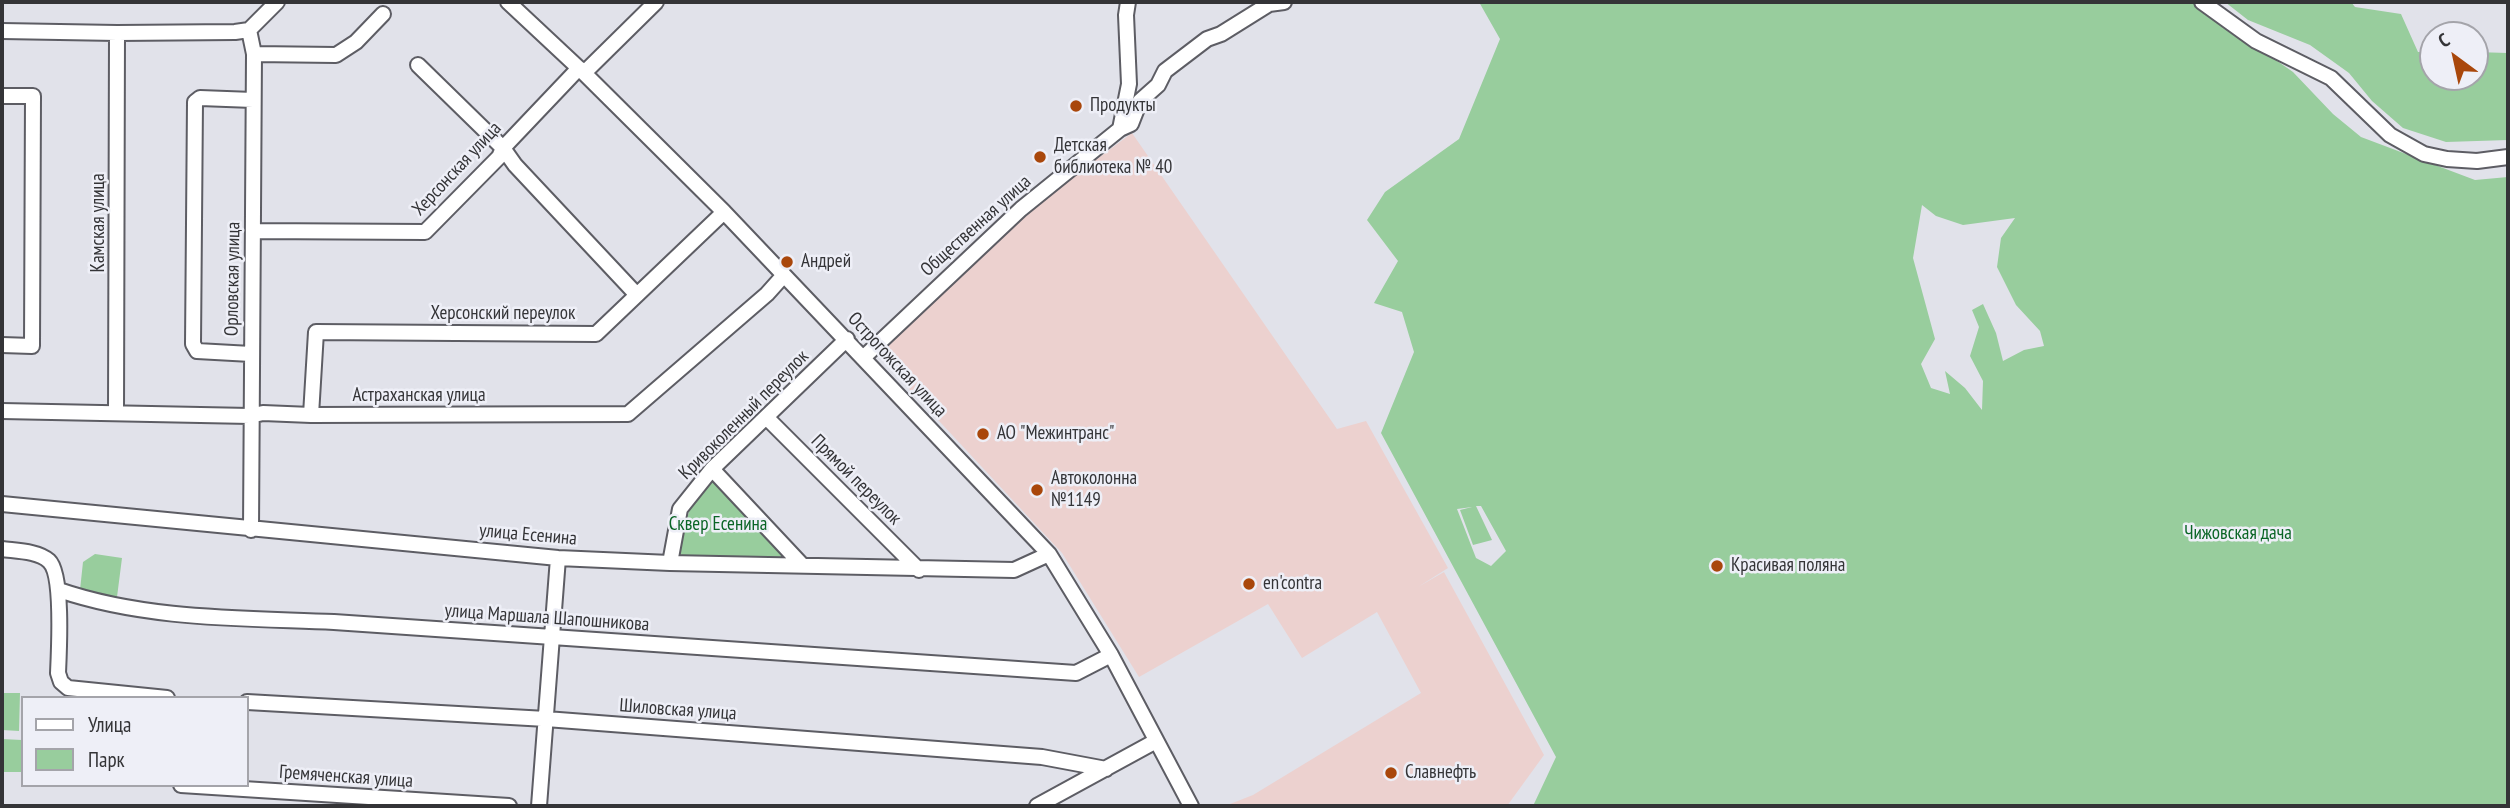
<!DOCTYPE html>
<meta charset="utf-8">
<style>
body{margin:0}
#map{position:relative;width:2510px;height:808px;overflow:hidden;background:#e1e2ea;font-family:"PT Sans Narrow",sans-serif}
canvas{display:block}
.frame{position:absolute;inset:0;border:4px solid #343437;pointer-events:none}
.legend{position:absolute;left:21px;top:696px;width:228px;height:91px;box-sizing:border-box;background:#eeeff7;border:2px solid #a4a4aa;margin:0;padding:9px 12px;list-style:none;font-size:21px;color:#343437}
.legend li{display:flex;align-items:center;gap:14px;height:35px}
.legend b{width:35px;border:2px solid #a4a4aa}
.north{position:absolute;left:2419px;top:21px;width:70px;height:70px;box-sizing:border-box;background:#eeeff7;border:2px solid #a4a4aa;border-radius:50%;rotate:327deg;font-size:19px;font-weight:700;line-height:28px;text-align:center;color:#343437}
.north::after{content:'';display:block;margin:auto;width:24px;height:32px;background:#a9470b;clip-path:polygon(50% 0,100% 100%,50% 72%,0 100%)}
</style>
<div id="map">
<canvas width="2510" height="808"></canvas>
<div class="frame"></div>
<ul class="legend">
<li><b style="height:9px;background:#fff"></b>Улица</li>
<li><b style="height:19px;background:#98cd9d"></b>Парк</li>
</ul>
<div class="north">С</div>
</div>
<script>
const ctx = document.querySelector('canvas').getContext('2d');
ctx.lineJoin = 'round';
function fill(path, color) { ctx.fillStyle = color; ctx.fill(path, 'evenodd'); }
function strokePath(path, color, width, dash) { ctx.strokeStyle = color; ctx.lineWidth = width; ctx.lineCap = dash ? 'butt' : 'round'; ctx.setLineDash(dash || []); ctx.stroke(path); }
function drawText(font, color, halo, rows, align = 'center') {
  ctx.font = font + ' "PT Sans Narrow",sans-serif'; ctx.lineWidth = 5; ctx.setLineDash([]); ctx.textBaseline = 'middle'; ctx.strokeStyle = halo; ctx.fillStyle = color; for (const [text, x, y, turn = 0] of rows) {
    ctx.save(); ctx.translate(x, y); ctx.rotate((+turn || 0) * Math.PI / 180); ctx.textAlign = isNaN(turn) ? turn : align; if (halo) ctx.strokeText(text, 0, 0); ctx.fillText(text, 0, 0); ctx.restore();
  }
}
const industrial = new Path2D(`
 M1132,133L1337,429L1366,421L1448,568L1418,587L1444,572L1544,755L1507,806H1225L1253,795L1421,693L1377,612L1302,658L1268,604L1139,677L1062,553L872,349L966,264L1055,190Z`);
const green = new Path2D(`
 M1479,2H2192L2293,72L2333,114L2361,137L2475,180L2508,177V806H1533L1556,757L1381,433L1414,352L1402,312L1374,303L1398,261L1367,220L1385,192L1459,139L1500,39ZM1922,205L1936,216L1963,225L2015,218L2001,238L1997,267L2016,305L2040,331L2044,346L2024,350L2003,361L1996,333L1983,304L1972,310L1979,327L1970,356L1983,381L1982,410L1965,388L1945,371L1950,394L1931,388L1921,364L1935,339L1913,258ZM1476,506H1481L1506,551L1491,566L1476,558L1457,509L1472,507L1460,510L1473,545L1492,540Z
 M2225,2H2351L2355,7L2401,14L2418,52H2433V77H2475V52L2508,53V140L2446,142L2403,128L2372,101L2349,73L2310,45L2248,20Z
 M715,475L794,560L683,556L677,552L691,505Z
 M95,554L122,558L117,597L80,590L83,562Z
 M2,693H20L19,731L2,730Z
 M2,739L22,740L21,772H2Z`);
const minor = new Path2D(`
 M508,2L584,73L724,212L1049,554L1111,655L1191,806
 M2202,2L2256,41L2331,78L2390,135L2424,154L2447,159L2477,161L2508,157
 M249,30L254,54L251,530
 M2,31L117,33L235,32L249,30L277,2
 M254,54L336,55L356,42L383,14
 M418,65L503,148L515,165L636,294
 M584,73L656,2
 M2,96H33L32,346L2,345
 M1120,129L1129,84L1126,15L1128,2
 M253,231L425,232L499,157L503,148L579,68
 M251,354L197,351L193,344L195,102L200,98L253,100
 M864,357L1021,209L1120,129L1131,124L1140,101L1158,85L1165,71L1207,39L1221,34L1269,4L1284,2
 M2,411L250,416L263,413L311,415L628,414L767,294L784,275
 M116,412L117,33
 M311,415L316,332L596,334L724,212
 M766,417L919,570
 M712,469L802,565
 M2,504L558,558L670,563L1014,570L1049,554
 M2,549C16,551 38,551 49,561C63,574 59,651 58,673L61,682L68,688L167,698
 M670,563L680,509L712,469L847,339
 M59,590C146,620 243,618 334,622L1076,673L1111,655
 M247,702L546,719L1042,757L1106,769
 M181,785L509,806
 M539,806L558,558
 M1037,806L1156,741`);
const markers = [
 [1076,106,7,"#a9470b"],
 [1040,157,7,"#a9470b"],
 [787,262,7,"#a9470b"],
 [983,434,7,"#a9470b"],
 [1037,490,7,"#a9470b"],
 [1717,566,7,"#a9470b"],
 [1249,584,7,"#a9470b"],
 [1391,773,7,"#a9470b"]
];
const poiNames = [
 ["Продукты",1090,106],
 ["Детская",1054,146],
 ["библиотека № 40",1054,168],
 ["Андрей",801,262],
 ["АО \"Межинтранс\"",997,434],
 ["Автоколонна",1051,479],
 ["№1149",1051,501],
 ["Красивая поляна",1731,566],
 ["en'contra",1263,584],
 ["Cлавнефть",1405,773]
];
const streetNames = [
 ["Херсонская улица",457,169,-47],
 ["Камская улица",99,223,-90],
 ["Общественная улица",976,226,-42],
 ["Орловская улица",233,279,-89],
 ["Херсонский переулок",503,314],
 ["Острогожская улица",897,365,47],
 ["Астраханская улица",419,396],
 ["Кривоколенный переулок",744,415,-45],
 ["Прямой переулок",856,480,45],
 ["улица Есенина",528,535,5],
 ["улица Маршала Шапошникова",547,618,4],
 ["Шиловская улица",678,710,4],
 ["Гремяченская улица",346,777,4]
];
const parkNames = [
 ["Сквер Есенина",718,525],
 ["Чижовская дача",2238,534]
];
fill(industrial, '#ecd1cf');
fill(green, '#98cd9d');
strokePath(minor, '#5d5d64', 18);
strokePath(minor, '#fff', 14);
for (const [x, y, r, color] of markers) { const dot = new Path2D(); dot.arc(x, y, r, 0, 2 * Math.PI); ctx.fillStyle = color; ctx.fill(dot); strokePath(dot, '#eeeff7', 2.5); }
drawText('19px', '#343437', '#eeeff7', poiNames, 'left');
drawText('19px', '#343437', '#eeeff7', streetNames);
drawText('19px', '#0a6525', '#eeeff7', parkNames);
</script>
